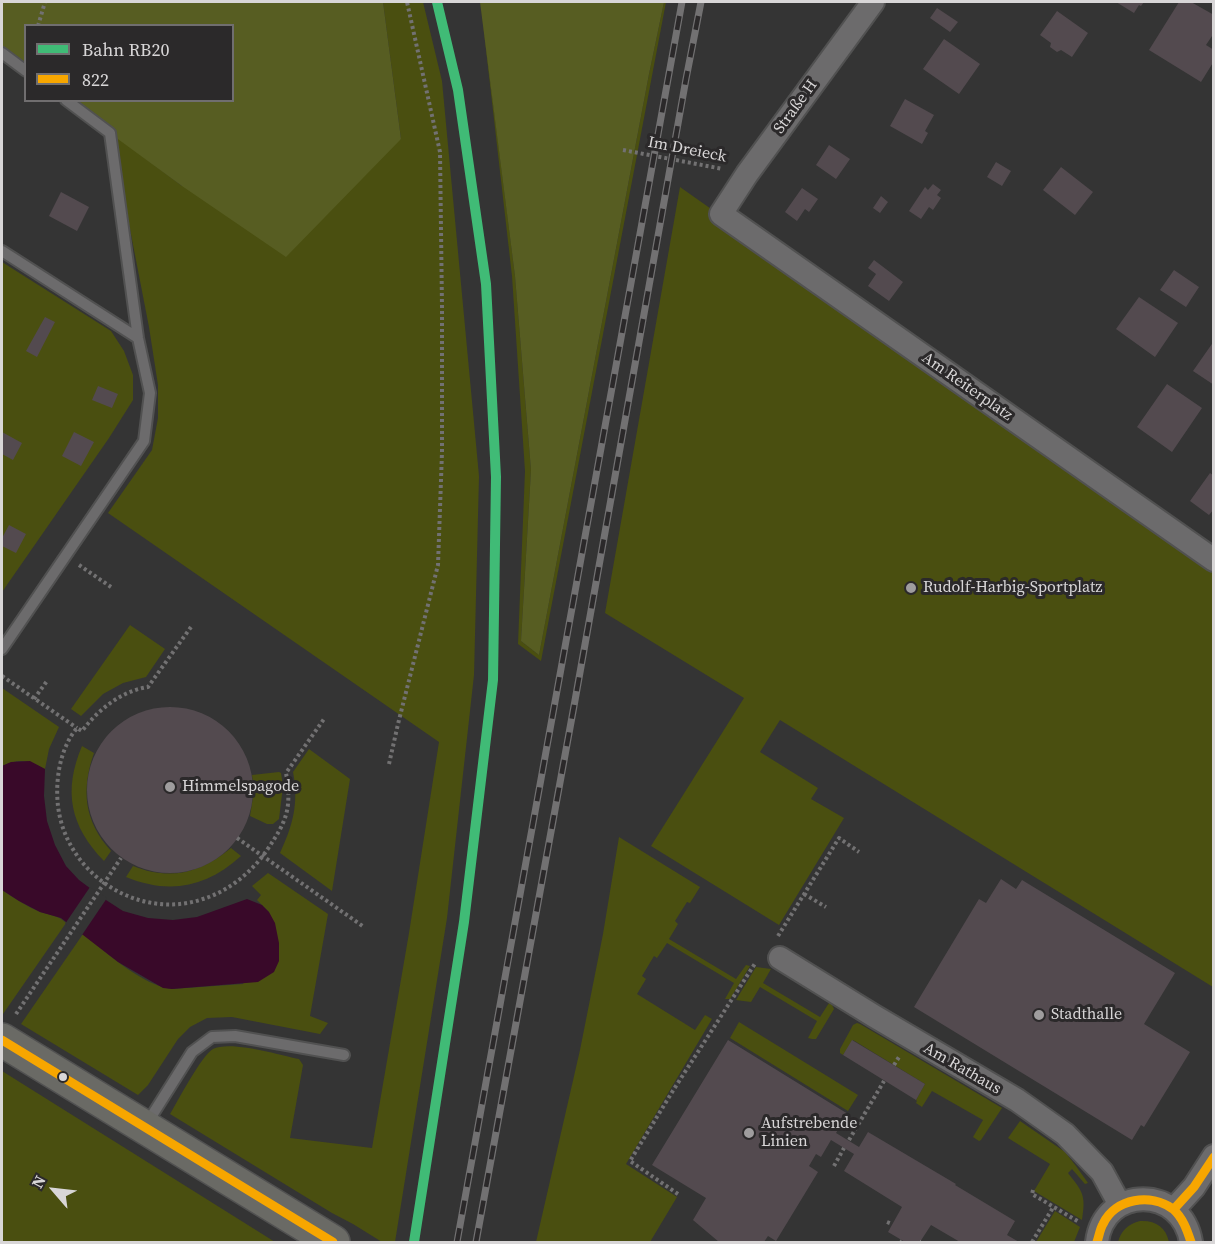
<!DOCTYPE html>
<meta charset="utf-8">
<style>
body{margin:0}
#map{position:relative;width:1215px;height:1244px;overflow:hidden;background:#343434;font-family:"Source Serif 4",serif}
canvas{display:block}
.frame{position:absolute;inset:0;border:3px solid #d8d6d7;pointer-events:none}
.legend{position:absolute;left:24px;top:24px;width:210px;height:78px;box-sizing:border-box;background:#2b292a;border:2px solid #706e6f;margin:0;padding:8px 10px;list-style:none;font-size:18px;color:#d8d6d7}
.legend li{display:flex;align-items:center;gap:12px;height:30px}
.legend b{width:30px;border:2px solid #706e6f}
.north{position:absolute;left:24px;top:1160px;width:60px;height:60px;-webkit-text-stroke:4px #2b292a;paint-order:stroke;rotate:298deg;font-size:16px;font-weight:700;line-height:24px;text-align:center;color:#d8d6d7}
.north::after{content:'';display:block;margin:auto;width:21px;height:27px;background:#d8d6d7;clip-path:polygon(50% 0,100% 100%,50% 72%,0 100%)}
</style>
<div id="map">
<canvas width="1215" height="1244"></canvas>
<div class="frame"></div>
<ul class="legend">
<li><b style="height:8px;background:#40bb76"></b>Bahn RB20</li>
<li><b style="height:8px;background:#f7a600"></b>822</li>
</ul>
<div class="north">N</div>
</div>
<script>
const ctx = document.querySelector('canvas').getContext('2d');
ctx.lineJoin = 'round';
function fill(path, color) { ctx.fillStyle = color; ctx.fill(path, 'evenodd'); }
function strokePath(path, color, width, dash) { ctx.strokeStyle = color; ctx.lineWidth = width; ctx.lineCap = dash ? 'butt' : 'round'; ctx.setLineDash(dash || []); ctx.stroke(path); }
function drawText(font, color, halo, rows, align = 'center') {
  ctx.font = font + ' "Source Serif 4",serif'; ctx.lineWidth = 6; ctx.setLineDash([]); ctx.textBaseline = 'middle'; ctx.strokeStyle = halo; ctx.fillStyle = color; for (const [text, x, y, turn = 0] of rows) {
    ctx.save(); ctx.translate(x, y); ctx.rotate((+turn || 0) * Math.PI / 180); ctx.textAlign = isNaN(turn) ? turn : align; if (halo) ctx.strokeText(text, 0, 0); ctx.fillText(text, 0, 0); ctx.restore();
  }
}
const green = new Path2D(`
 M383,2H423L442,81L479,476L474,675L447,918L395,1242H382L353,1224L332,1213L170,1114C178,1101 201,1056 213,1049C230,1040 280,1055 299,1059L303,1065L290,1138L372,1148L409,933L439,742L108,513L152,450L158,418V385L149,327L114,147L113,134L182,186L401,139Z
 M664,2H666L541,661L518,644L525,471L512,276L481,6L515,276L531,470L521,641L539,655L649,74Z
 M680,187L1213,563V987L780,720L760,752L818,788L811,799L844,818L779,925L651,846L744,698L605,613Z
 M2,262L111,331L124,351L133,375V400L109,438L2,592Z
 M130,625L165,649L146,677L123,683L103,694L81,716L71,709Z
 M2,688L59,727L49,749L45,769C28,760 20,758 2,766Z
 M82,746L94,753C81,790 84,821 111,851L104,861C70,826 63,791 82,746Z
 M309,749L350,779L332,891L280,853C293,825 299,803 293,772Z
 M279,772L281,773L283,786L279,819L273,824H267L250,816L254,791L252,775Z
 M619,837L700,887L690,903L687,902L675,921L678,924L669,939L736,979L746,965L750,966L730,999H725L734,983L667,943L657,958L654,956L642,976L646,979L637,994L695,1030L705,1015L712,1019L626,1164L677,1197L650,1242H536L580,1050L603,934Z
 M231,848L241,856C207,887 170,895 126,877L133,866C170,881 201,873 231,848Z
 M268,873L328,914L310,1016L328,1023L320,1034L232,1017L207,1018L190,1027L178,1039L148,1085L138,1095L21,1024L83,934C106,952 143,986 172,989L243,984L269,912L257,900L261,895L252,886Z
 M2,890C14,898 26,906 40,912C49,915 58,915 66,923L3,1014L2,1013Z
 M756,967L771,969L763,983L820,1017L829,1003L832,1005L834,1009L816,1039H812L808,1038L817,1021L760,987L751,1002L736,1000Z
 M739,1022L858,1095L848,1111L730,1038Z
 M857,1023L860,1024L1002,1108L981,1140L979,1141L973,1137L983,1120L932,1091L922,1107L916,1103L917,1101L916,1100L925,1084L853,1040L843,1055L840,1053V1049L853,1025Z
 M2,1071L275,1242H2Z
 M1020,1121L1065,1152L1076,1166L1088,1183L1085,1184L1072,1169L1068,1173C1083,1192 1086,1195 1082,1220L1034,1191L1050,1164L1008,1138Z
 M1055,1211L1080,1227L1074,1242H1036Z
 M1140,1221C1155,1220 1166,1227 1169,1242H1118C1121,1231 1128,1224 1140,1221Z`);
const forest = new Path2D(`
 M2,2H383L401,139L286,257L182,186L66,101L232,100V26H26L25,71L2,53Z
 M480,2H664L649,74L539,655L521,641L531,470L515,276Z`);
const water = new Path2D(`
 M30,761L45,769L44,796L47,821L55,845L66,866L79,880L106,900L123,911L148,918L173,920L197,917L247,899L262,905L269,912L275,923L279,943V961L274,972L258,982L172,989L163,988L118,962L61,918L40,912L19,901L2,890V766L11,762Z`);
const pier = new Path2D(`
 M90,887L107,898L82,935L65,924Z`);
const building = new Path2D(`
 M1116,2H1144L1141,6L1139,5L1134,13Z
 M1179,2H1191L1214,15V33L1206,45L1214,50V61L1201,82L1149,50Z
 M937,8L958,22L950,32L930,18Z
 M1057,11L1088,33L1072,57L1061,50L1057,52L1050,47L1051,43L1040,35Z
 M944,39L980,64L959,94L923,69Z
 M905,99L934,115L925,131L928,133L922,144L890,126Z
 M829,145L850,159L836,179L816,165Z
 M996,162L1011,171L1002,186L987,177Z
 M1061,167L1093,192L1075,215L1043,190Z
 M933,184L941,190L937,195L941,198L933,210L929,207L921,219L909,211L925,187L928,190Z
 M802,188L818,199L809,212L805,209L797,221L785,212Z
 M61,192L89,207L77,231L49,216Z
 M881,196L888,202L880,213L873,208Z
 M874,260L903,282L889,301L868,286L876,274L868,268Z
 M1174,270L1199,287L1186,307L1160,290Z
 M1139,297L1178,323L1155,357L1116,329Z
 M45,317L55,322L37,357L26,351Z
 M1214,341V385L1193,371Z
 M1167,384L1202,408L1172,452L1137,427Z
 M98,386L118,394L112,408L92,400Z
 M2,432L22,443L13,460L2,454Z
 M74,432L94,442L81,466L62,456Z
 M1210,473L1214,476V509L1209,515L1190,501Z
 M9,525L26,534L16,553L2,546V538Z
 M87 790a83 83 0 1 1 166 0a83 83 0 1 1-166 0Z
 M1001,879L1016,889L1022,880L1175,973L1144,1024L1190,1052L1144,1127L1141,1125L1132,1140L914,1007L979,899L986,903Z
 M728,1040L848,1114L836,1133L859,1147L868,1132L956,1184L955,1185L1015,1221L1007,1235L1019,1242H960L931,1225L920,1242H905L888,1232L902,1207L844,1171L854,1154L831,1140L821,1157L816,1154L809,1166L818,1172L776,1241L768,1236L764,1242H719L693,1220L706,1198L652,1165Z
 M852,1040L925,1084L916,1100L843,1055Z`);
const path = new Path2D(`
 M38,26L45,2
 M623,150L723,169
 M79,565L111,587
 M191,627L148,687C121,691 98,710 82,731L77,728C60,748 55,780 58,806C66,874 138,921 203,899C229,891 252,872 267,850C287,821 292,808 286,773L324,719
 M2,676L77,728
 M34,699L47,681
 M389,764L398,724L438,565L442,452V307L440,152L407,2
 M237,838L364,927
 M804,894L826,907
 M778,936L839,838L859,852
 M16,1014L121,858
 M894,1065L899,1057
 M849,1140L884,1081
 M834,1166L844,1148
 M1033,1190L1032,1194L1079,1222
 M678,1194L630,1161L674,1089L756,962
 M887,1222L892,1224
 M901,1242L902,1241
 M920,1242H921
 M1032,1242L1054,1206`);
const lane = new Path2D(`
 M2,53L26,71
 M2,251L138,338
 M2,649L144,441L150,393L138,338L110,133L66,100
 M146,1125L192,1052L212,1037L235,1036L344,1055`);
const street = new Path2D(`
 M873,2L747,174L721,214L1214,560
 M780,958L874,1016L1017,1100L1065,1134L1102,1172L1120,1205
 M1174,1209L1194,1187L1214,1156
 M1097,1242C1104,1185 1182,1185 1191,1242`);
const primary = new Path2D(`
 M2,1040L333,1242`);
const rail = new Path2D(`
 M457,1242L682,2
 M476,1242L574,706L686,79L701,2`);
const bus1 = new Path2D(`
 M2,1040L333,1242
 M1174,1209L1194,1187L1214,1157
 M1097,1242C1099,1236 1100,1229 1103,1224C1115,1198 1151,1193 1173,1209C1183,1218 1187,1230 1191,1242`);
const rail1 = new Path2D(`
 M414,1242L464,922L493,680L496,477L486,284L458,90L437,2`);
const markers = [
 [911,588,6,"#9f9d9e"],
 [170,787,6,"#9f9d9e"],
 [1039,1015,6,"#9f9d9e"],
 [63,1077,5,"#d8d6d7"],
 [749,1133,6,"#9f9d9e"]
];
const streetNames = [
 ["Straße H",796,107,-54],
 ["Im Dreieck",687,150,11],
 ["Am Reiterplatz",967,387,35],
 ["Am Rathaus",962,1069,30]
];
const poiNames = [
 ["Rudolf-Harbig-Sportplatz",923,588],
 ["Himmelspagode",182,787],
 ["Stadthalle",1051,1015],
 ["Aufstrebende",761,1124],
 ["Linien",761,1142]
];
fill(green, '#4a4f10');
fill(forest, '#575d22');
fill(water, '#390929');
fill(pier, '#343434');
fill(building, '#534a4f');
strokePath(lane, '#515151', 14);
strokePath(street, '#515151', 26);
strokePath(primary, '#515151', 36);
strokePath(path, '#727172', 4, [3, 3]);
strokePath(lane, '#6c6b6c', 10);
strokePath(street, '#6c6b6c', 22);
strokePath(primary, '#6a6a65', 33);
strokePath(rail, '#727172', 7);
strokePath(rail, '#2b292a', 4.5, [14]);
strokePath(bus1, '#f7a600', 9);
strokePath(rail1, '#40bb76', 10);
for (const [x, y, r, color] of markers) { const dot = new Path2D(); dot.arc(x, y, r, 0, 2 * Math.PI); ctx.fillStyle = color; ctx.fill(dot); strokePath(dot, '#2b292a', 2); }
drawText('16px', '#d8d6d7', '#2b292a', streetNames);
drawText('16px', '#d8d6d7', '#2b292a', poiNames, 'left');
</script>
